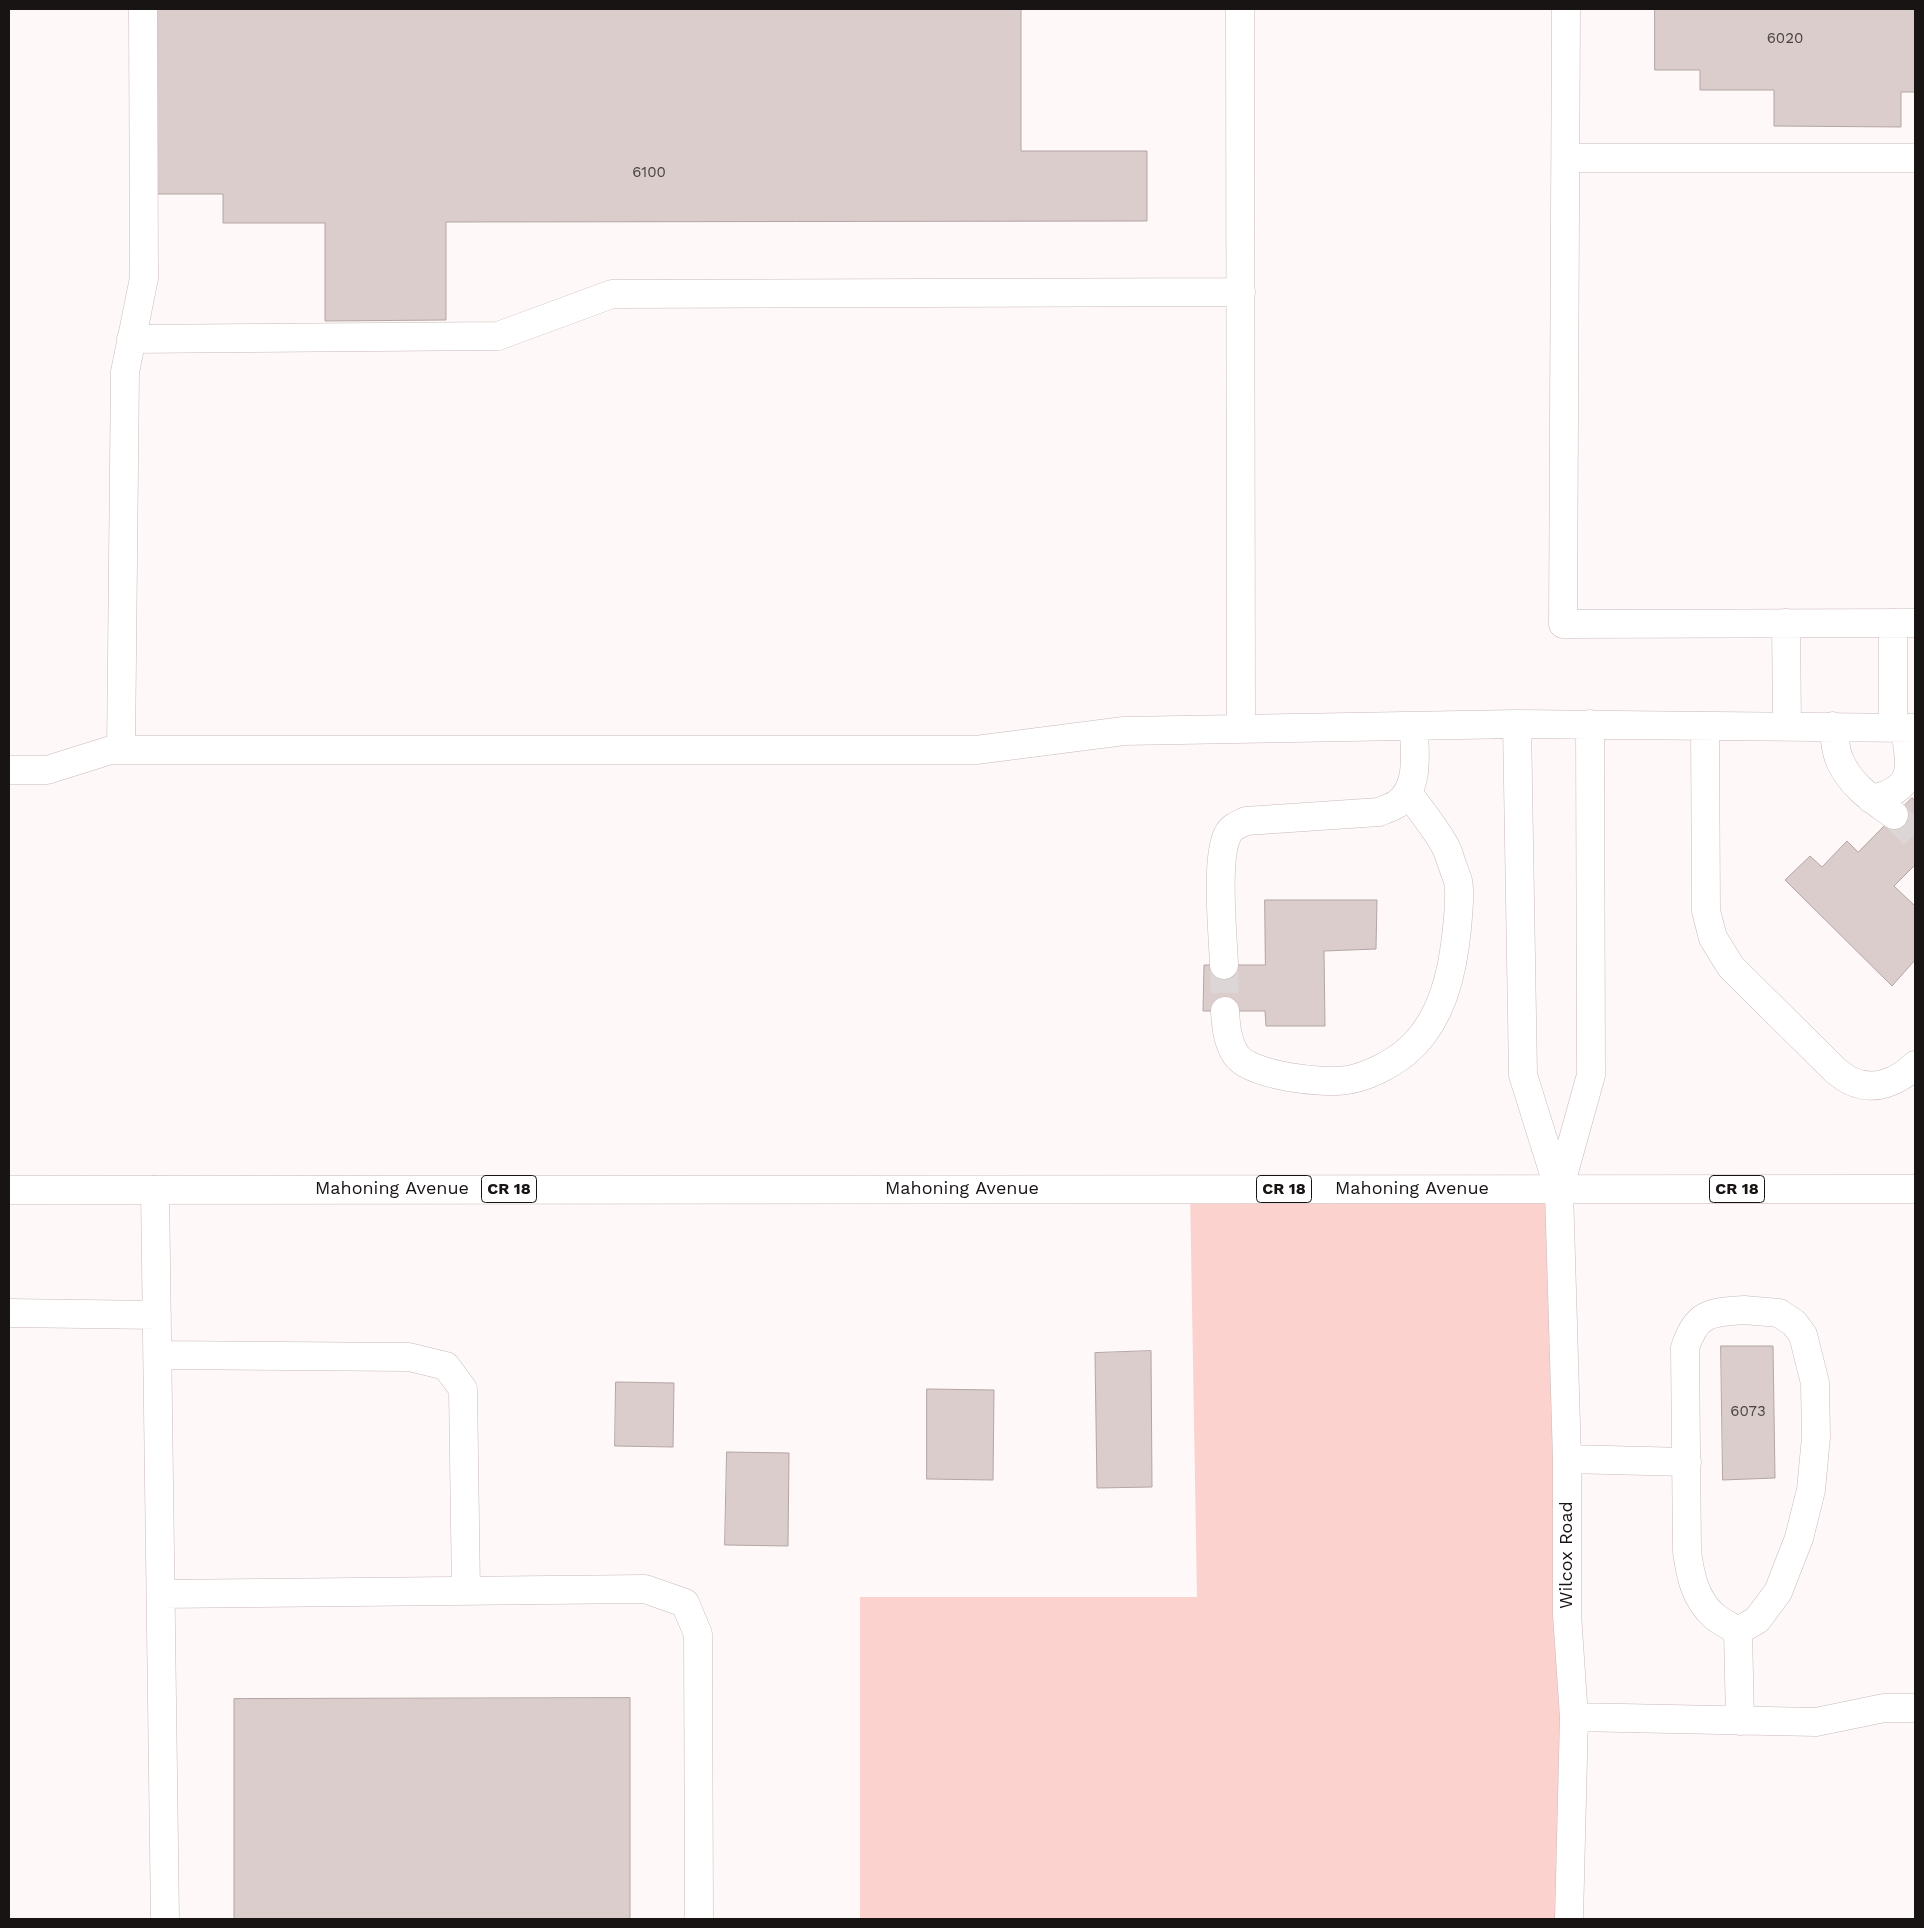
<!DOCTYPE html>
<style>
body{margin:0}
#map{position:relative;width:1924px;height:1928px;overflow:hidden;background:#fef8f8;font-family:"Work Sans",sans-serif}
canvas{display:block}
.frame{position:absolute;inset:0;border:10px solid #191414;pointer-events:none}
</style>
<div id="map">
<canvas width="1924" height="1928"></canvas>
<div class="frame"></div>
</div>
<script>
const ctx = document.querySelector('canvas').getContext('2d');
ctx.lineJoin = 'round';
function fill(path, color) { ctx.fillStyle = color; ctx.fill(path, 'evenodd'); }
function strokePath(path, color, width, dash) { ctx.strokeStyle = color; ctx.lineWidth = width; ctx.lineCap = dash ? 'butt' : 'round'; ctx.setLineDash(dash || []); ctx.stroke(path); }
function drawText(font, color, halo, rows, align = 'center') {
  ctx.font = font + ' "Work Sans",sans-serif'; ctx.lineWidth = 5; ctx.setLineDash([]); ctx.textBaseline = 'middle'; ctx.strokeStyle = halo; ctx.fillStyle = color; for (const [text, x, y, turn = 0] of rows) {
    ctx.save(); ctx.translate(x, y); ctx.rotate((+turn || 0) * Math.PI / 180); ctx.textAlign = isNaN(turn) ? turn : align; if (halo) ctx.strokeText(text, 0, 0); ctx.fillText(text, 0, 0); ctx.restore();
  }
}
const green = new Path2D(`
 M1190,1189L1559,1190L1566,1919H860V1597H1197Z`);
const building = new Path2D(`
 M151,9H1021V151H1147V221L446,222V320L325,321V223H223V194H152Z
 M1655,9H1915V92H1901V127L1774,126V90H1700V70H1655Z
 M1912,798L1915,800V865L1894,886L1915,906V960L1892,986L1785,880L1810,856L1822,867L1847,841L1858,852Z
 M1265,900H1377L1376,949L1324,951L1325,1026H1266L1265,1011H1203L1204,965H1265Z
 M1721,1346H1773L1775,1478L1723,1480Z
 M1151,1351L1152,1487L1097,1488L1095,1353Z
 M616,1382L674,1383L673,1447L615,1446Z
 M927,1389L994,1390L993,1480L927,1479Z
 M727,1452L789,1453L788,1546L725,1545Z
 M630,1698V1919H234V1699Z`);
const minorTunnel = new Path2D(`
 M1894,815L1915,836
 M1224,965L1225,1011`);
const minor = new Path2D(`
 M1240,9L1241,729
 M1566,9L1563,624L1915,623
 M1566,158H1915
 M131,339L498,336L612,294L1241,292
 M1786,623L1787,726
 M1893,623V727
 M1517,724L1523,1075L1559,1190L1567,1459V1614L1574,1717L1569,1919
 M1705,726L1706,911L1713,938L1731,967L1835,1070C1840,1074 1846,1079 1851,1081C1874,1092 1898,1082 1915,1065
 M1833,726C1835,737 1835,751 1840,761C1851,786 1873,800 1894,815
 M121,750L125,372L144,278L143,9
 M9,770H47L111,750H976L1124,731L1517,724L1915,728
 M1871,799C1918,789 1910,766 1905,728
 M1224,965C1223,936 1215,857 1228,834C1231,827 1240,824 1246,821L1379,812C1384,810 1392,807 1397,804C1421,786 1414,752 1414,726
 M1225,1011C1226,1026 1227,1041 1236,1055C1250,1076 1323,1084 1347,1080C1367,1077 1390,1065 1405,1053C1437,1027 1450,984 1455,945C1457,931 1461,894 1458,881C1455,872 1451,862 1448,852C1442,836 1419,808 1408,793
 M155,1190L165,1919
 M1559,1190L1591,1075L1590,724
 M1744,1310L1779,1313L1794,1323L1803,1335L1815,1383L1816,1437L1811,1490L1799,1538L1778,1592L1757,1620L1738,1631C1730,1626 1721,1622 1714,1616C1695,1599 1690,1575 1687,1551L1685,1348C1696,1313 1710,1312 1744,1310Z
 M9,1313L157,1315
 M158,1355L409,1357L446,1366L463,1389L466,1591
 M1567,1459L1687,1462
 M161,1594L645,1589L685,1603L698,1634L699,1919
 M1738,1631L1740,1721
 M1574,1717L1816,1722L1884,1708H1915`);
const major = new Path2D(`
 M9,1190L1915,1189`);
const numberNames = [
 ["6020",1785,39],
 ["6100",649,173],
 ["6073",1748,1412]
];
const shields = [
 [509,1189,55],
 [1284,1189,55],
 [1737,1189,55]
];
const shieldNames = [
 ["CR 18",509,1189],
 ["CR 18",1284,1189],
 ["CR 18",1737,1189]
];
const streetNames = [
 ["Mahoning Avenue",392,1189],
 ["Mahoning Avenue",962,1189],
 ["Mahoning Avenue",1412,1189],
 ["Wilcox Road",1567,1555,-90]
];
fill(green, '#fcd2cf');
fill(building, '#dbcdcc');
strokePath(building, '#b3a5a4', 1);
strokePath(minorTunnel, '#dcd6d6', 28, [28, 14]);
strokePath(minor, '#c8bab9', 29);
strokePath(major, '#c8bab9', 29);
strokePath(minor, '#fff', 28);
strokePath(major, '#fff', 28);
drawText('15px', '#4a4242', null, numberNames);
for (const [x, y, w] of shields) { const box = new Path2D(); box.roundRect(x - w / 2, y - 13.5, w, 27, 4); ctx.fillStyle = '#fff'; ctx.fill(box); strokePath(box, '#191414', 1); }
drawText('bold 16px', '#191414', null, shieldNames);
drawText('18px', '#191414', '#fff', streetNames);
</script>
